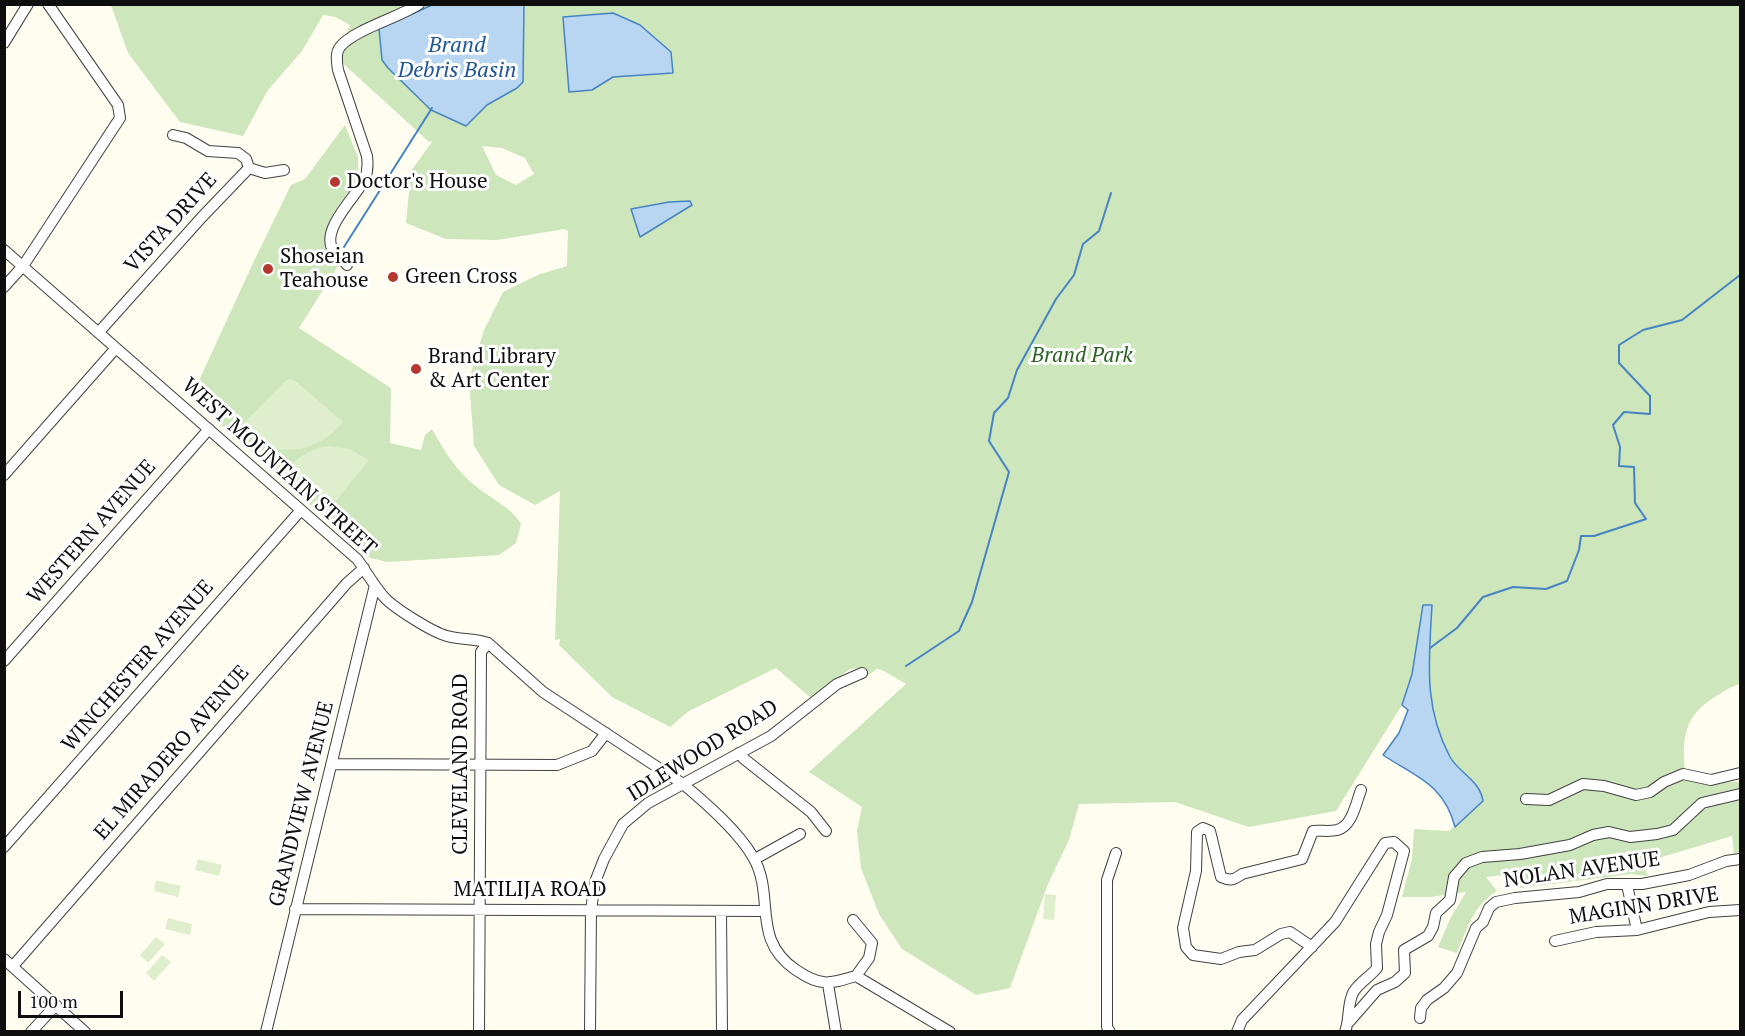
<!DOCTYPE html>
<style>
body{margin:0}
#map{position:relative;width:1745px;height:1036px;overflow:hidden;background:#fefdf0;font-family:"PT Serif",serif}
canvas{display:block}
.frame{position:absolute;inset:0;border:6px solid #0e0e0e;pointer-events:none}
.scale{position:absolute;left:18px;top:991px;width:105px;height:27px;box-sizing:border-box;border:3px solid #0e0e0e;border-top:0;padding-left:8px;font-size:18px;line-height:21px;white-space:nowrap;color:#0e0e0e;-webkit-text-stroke:4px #fff;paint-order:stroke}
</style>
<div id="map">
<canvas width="1745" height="1036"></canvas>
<div class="frame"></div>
<div class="scale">100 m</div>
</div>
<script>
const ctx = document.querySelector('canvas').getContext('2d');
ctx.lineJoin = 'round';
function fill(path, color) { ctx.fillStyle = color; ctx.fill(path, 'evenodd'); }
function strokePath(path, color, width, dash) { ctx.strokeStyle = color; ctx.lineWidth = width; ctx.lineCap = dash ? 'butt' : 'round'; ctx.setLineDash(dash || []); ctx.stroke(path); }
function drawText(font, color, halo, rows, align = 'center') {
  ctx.font = font + ' "PT Serif",serif'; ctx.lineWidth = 6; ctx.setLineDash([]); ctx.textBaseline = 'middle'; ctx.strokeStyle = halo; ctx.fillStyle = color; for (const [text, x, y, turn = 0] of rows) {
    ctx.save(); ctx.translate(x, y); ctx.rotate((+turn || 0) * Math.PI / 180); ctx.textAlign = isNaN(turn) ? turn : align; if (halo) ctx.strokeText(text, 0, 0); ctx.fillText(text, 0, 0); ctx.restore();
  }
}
const green = new Path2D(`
 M111,5H1740V684C1731,686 1723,692 1715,697C1680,717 1682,746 1686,781L1740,782V852L1734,854L1732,836L1642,863L1648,876L1631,874L1520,888L1511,874L1486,877L1497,891C1472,907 1468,927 1457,953L1438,947L1450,919L1466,892L1430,897H1402L1412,859L1414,829L1449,831L1483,800C1480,780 1459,773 1450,757C1423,705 1429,661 1432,606L1402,705L1336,811L1249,827L1175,802L1079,804L1069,840L1048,884L1010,988L976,995L902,949L879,914L861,868L857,831L862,807L809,772L906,684L882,670L877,669L866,677L861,668L850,669L811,698L776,668L689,711L670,727L612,697L559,645L560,639L555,640L560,491L535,505L499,485L474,446L469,379L484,330L503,292L540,274L567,266L568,231L565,229L497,240L446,239L406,223L411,171L432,142L428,141L337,58L350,25L335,17L323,15L302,51L268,90L243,136L180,122L128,53ZM482,146L502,148L525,158L534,174L516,185L496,175Z
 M345,125L358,157V178L331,218L325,245L338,266L299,328L391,388L390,443L421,450L425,435L432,429C445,452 456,471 478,488C492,499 512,508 521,524L516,543L499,555L388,562L370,558L191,398L253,263L291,185L305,179Z`);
const pitch = new Path2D(`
 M290,379L298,383L343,422C317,455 270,461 240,427L285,381Z
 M328,446L350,449L369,460L336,501L329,502L287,470C298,456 310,449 328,446Z
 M198,859L222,865L219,876L195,870Z
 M156,880L181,886L178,897L154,891Z
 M1045,894L1056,895L1054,920L1043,919Z
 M168,918L192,924L190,935L165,929Z
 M156,937L165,944L148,963L140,955Z
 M162,955L171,962L154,981L146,973Z`);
const water = new Path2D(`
 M432,5H524L523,82L517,88L487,105L466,126L431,110L388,68L382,60L379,29Z
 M613,13L640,25L671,52L673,73L613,77L592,90L569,92L563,17Z
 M690,201L692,205L640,237L631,209L669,202Z
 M1423,605H1432C1429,661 1423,706 1450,757C1459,773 1480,780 1483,801L1455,827C1444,784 1416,777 1383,755L1399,733L1408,710L1402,705L1412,674Z`);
const stream = new Path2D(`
 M344,247L432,108
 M1430,648L1457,628L1483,597L1513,587L1546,589L1567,581L1579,550L1581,536H1594L1646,519L1635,503L1634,467L1619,466L1620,447L1613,425L1624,412L1650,414V396L1619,363V345L1643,330L1682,320L1740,275
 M906,666L959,631L972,602L1009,472L989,441L994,413L1008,398L1017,370L1056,299L1074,275L1083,244L1099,231L1111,193`);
const minor = new Path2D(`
 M4,43L28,4
 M173,135L186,138L208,151L238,153L246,159L249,168
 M249,168L265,173L284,170
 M4,250L357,559C366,571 374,586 384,597C394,608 432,632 447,636C460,640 474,638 488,643L543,692L683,784C707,804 738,831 753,857C776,896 750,939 796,970C821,987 829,984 856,976L950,1032
 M347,265C343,260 335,254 332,248C322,228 357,195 365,179C368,171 368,164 367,156L338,70C337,63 335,53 340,47C353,30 400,17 419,4
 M4,287L23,266L120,118L118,105L48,4
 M99,332L202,217L249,168
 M4,475L116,348
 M4,661L209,429
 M739,753L743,758L811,812L826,831
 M332,764L557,765L592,751L606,733
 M1526,799L1549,800L1583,784L1604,786L1636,795L1650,792L1664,782L1683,774L1711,780L1740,773
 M4,847L301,510
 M755,859L800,834
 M1627,885L1637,930
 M295,909L764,911
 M721,911L722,1032
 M853,920L872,943L869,958L856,976
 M1555,941L1596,932L1637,930L1709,912L1740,910
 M1312,947L1290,932L1281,934L1255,950L1239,952L1221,959L1193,955L1186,947L1183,928L1196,871L1197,832L1203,828L1210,831L1221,877C1230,881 1234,880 1242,874L1302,859L1313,831C1321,830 1329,832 1337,830C1352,827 1356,803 1361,790
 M4,959L85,1032
 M13,966L347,583L364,568
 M828,984L836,1032
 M1420,1018L1421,1008L1427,1000L1444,988L1457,973L1476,928L1483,922L1489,908L1496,902L1515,898L1579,892L1607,884H1642L1689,875L1726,861L1740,859
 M1349,1022L1377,990L1395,982L1405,973L1404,950L1428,936L1433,927L1436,913L1450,900L1454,877L1466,863L1482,857L1520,854L1570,845L1593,835L1609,832L1630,837L1657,834L1673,830L1702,803L1740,794
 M31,1032L56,1005
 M266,1032L375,585
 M479,1032L481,652L488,643
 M590,1032L591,910L595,882L604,859L623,824L648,803L771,736L837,684L862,673
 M1110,1032L1107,1027V880L1116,853
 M1237,1032L1242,1020L1335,922L1385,843L1394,842L1404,851L1387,915L1379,932L1376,944L1377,968C1371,976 1357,984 1353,993C1347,1005 1350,1019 1345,1032`);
const markers = [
 [335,182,6,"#b43830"],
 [268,269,6,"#b43830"],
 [393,277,6,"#b43830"],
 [416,369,6,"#b43830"]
];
const poiNames = [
 ["Doctor's House",347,182],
 ["Shoseian",280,257],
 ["Teahouse",280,281],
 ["Green Cross",405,277],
 ["Brand Library",428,357],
 ["& Art Center",428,381]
];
const streetNames = [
 ["VISTA DRIVE",171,223,-48],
 ["WEST MOUNTAIN STREET",279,467,42],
 ["WESTERN AVENUE",92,532,-49],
 ["WINCHESTER AVENUE",138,666,-49],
 ["IDLEWOOD ROAD",703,751,-32],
 ["EL MIRADERO AVENUE",172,753,-49],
 ["CLEVELAND ROAD",461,764,-90],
 ["GRANDVIEW AVENUE",302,804,-76],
 ["NOLAN AVENUE",1582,870,-8],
 ["MATILIJA ROAD",530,890],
 ["MAGINN DRIVE",1644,906,-9]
];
const parkNames = [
 ["Brand Park",1082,356]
];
const waterNames = [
 ["Brand",457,46],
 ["Debris Basin",457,71]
];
fill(green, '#cde6bc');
fill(pitch, '#dfeecd');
fill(water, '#b8d6f2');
strokePath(water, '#4583c3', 1.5);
strokePath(stream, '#4583c3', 2);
strokePath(minor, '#414141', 12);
strokePath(minor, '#fff', 10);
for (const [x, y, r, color] of markers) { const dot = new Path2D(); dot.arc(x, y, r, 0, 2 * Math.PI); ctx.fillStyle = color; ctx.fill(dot); strokePath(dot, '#fff', 2); }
drawText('21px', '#0e0e0e', '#fff', poiNames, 'left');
drawText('21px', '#0e0e0e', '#fff', streetNames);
drawText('italic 21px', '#296123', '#fff', parkNames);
drawText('italic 22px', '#205697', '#fff', waterNames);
</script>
